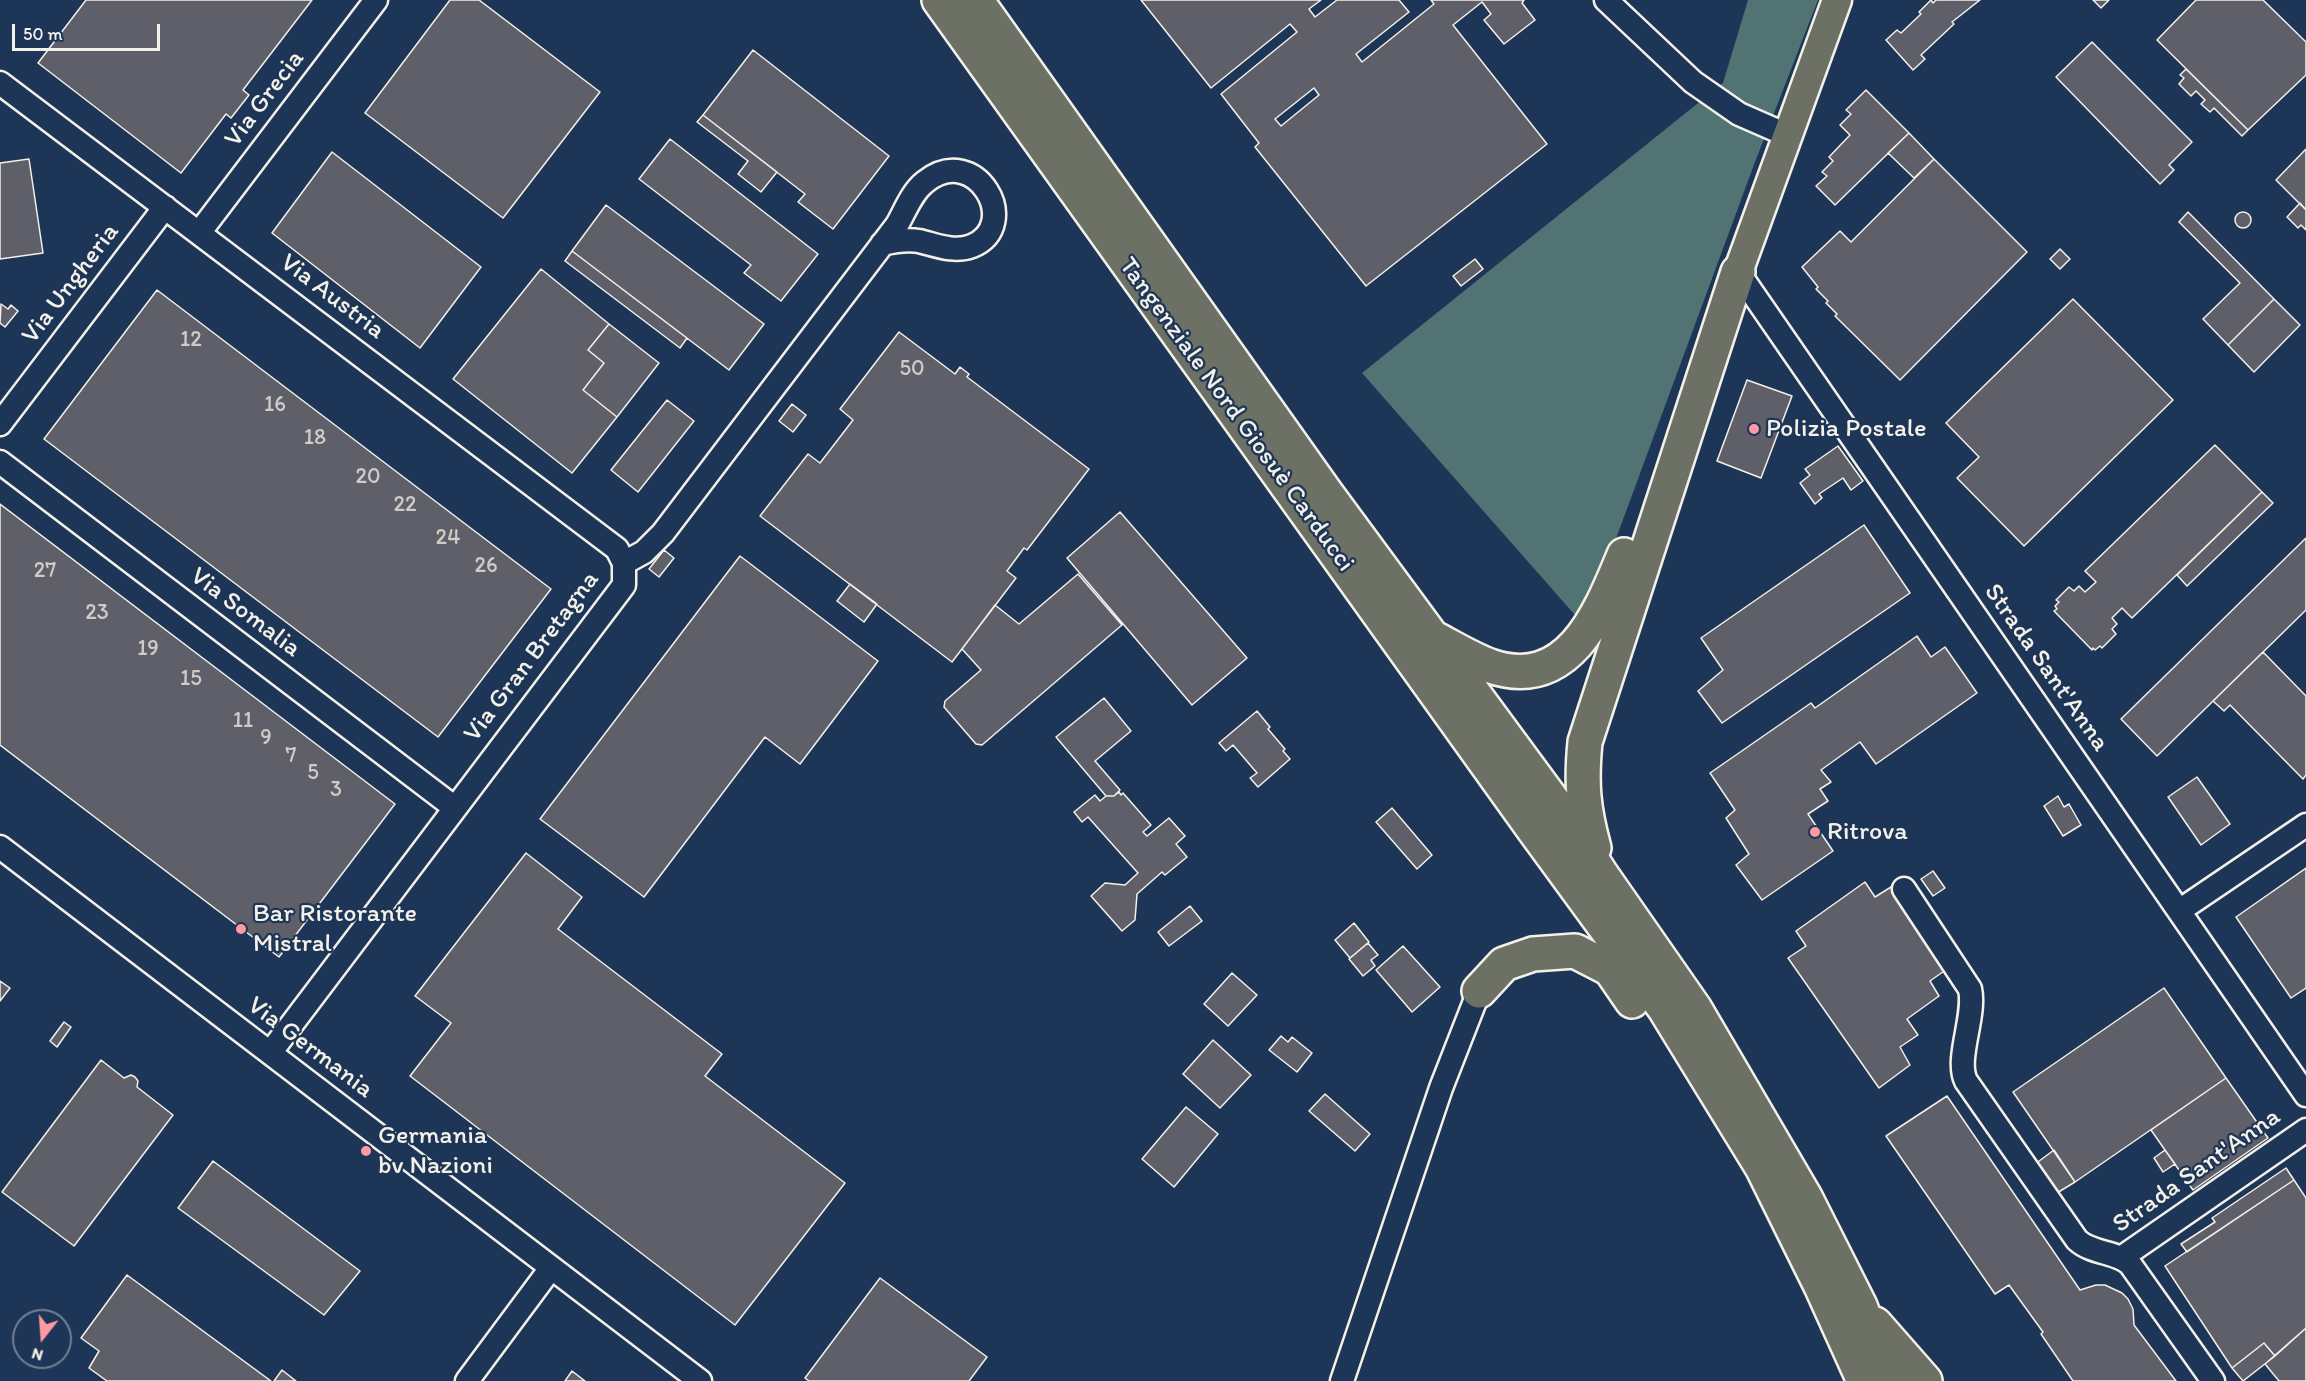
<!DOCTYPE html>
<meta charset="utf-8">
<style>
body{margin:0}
#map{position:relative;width:2306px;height:1381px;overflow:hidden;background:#1d3557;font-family:Itim,sans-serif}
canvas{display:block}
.north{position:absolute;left:12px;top:1309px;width:60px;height:60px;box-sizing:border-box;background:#1d3557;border:2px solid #738091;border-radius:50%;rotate:197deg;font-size:16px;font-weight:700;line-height:24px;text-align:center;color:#f4f1e8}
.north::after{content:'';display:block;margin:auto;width:21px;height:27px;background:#ff9aa2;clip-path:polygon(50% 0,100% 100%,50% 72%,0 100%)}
.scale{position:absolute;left:12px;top:24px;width:148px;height:27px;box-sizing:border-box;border:3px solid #f4f1e8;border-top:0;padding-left:8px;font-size:18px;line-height:21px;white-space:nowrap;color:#f4f1e8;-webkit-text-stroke:4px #1d3557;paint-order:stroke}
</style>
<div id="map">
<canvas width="2306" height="1381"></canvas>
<div class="north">N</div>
<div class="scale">50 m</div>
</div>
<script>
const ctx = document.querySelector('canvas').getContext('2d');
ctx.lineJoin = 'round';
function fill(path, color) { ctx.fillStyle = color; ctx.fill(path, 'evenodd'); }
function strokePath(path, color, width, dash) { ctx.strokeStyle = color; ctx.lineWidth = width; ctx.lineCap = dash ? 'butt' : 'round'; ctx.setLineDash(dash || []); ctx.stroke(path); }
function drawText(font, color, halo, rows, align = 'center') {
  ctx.font = font + ' Itim,sans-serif'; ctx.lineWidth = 4.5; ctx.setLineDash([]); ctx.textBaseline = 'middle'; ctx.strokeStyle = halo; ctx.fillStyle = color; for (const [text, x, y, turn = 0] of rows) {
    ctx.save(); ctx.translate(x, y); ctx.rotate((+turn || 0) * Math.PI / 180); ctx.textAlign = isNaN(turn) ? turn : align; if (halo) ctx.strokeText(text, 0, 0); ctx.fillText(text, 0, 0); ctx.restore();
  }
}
const green = new Path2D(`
 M1748,0H1818L1755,162L1600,582L1581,622L1362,373L1723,83Z`);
const building = new Path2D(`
 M86,0H312L243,90L249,95L231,118L226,114L181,173L38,63Z
 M450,0H479L600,92L503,218L365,113Z
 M1141,0H1321L1309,9L1315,17L1337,0H1399L1409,12L1356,54L1362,62L1434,4L1431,0H1524L1522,3L1535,20L1504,44L1484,20L1491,14L1482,2L1453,25L1547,144L1366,286L1255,147L1259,143L1221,94L1297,32L1290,24L1211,88ZM1314,88L1319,95L1281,126L1275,119Z
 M1931,0L1933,3L1936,0H1980L1952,22L1954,24L1921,55L1925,59L1913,70L1886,40L1897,30L1901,33L1921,14L1919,12Z
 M2093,0H2109L2101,8Z
 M2196,0H2263L2306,42V75L2248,130L2157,40Z
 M2092,42L2192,142L2169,165L2174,170L2160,184L2056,77Z
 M753,50L889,156L833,229L798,202L805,194L703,115Z
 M2186,69L2248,130L2242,136L2214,108L2210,112L2201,104L2205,100L2196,91L2191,96L2179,84L2184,78L2180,75Z
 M1866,90L1909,133L1835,205L1816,186L1827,176L1822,172L1833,161L1829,157L1850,135L1840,125L1851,114L1846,110Z
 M703,115L777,172L761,192L738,174L748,161L697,122Z
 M1909,133L1934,159L1914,178L1888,153Z
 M670,139L818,254L781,301L744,273L751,265L639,179Z
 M2306,149V210L2276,180Z
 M332,152L481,267L420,348L272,233Z
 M29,159L43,253L0,259V163Z
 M1934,159L2027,252L1900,380L1835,316L1837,314L1826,303L1828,301L1816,289L1818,287L1802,267L1840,231L1851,242Z
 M2300,203L2306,210V230L2301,225L2298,228L2287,217Z
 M606,205L764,324L729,370L572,251Z
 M2188,212L2274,299L2228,345L2203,319L2240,283L2179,222Z
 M2235 220a8 8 0 1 1 16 0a8 8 0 1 1-16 0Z
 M2060,249L2070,259L2060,269L2050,259Z
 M572,251L687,338L680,348L565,261Z
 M1475,259L1483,269L1461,286L1453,276Z
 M541,269L609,324L588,350L604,363L583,390L617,417L572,473L453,379Z
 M157,290L551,589L438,737L44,439Z
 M2073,299L2173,400L2024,546L1957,478L1979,457L1946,423Z
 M2274,299L2300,325L2254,372L2228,345Z
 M1,304L8,309L11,305L18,311L5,327L0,323Z
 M609,324L659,363L617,417L583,390L604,363L588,350Z
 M899,332L955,374L960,367L969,374L967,377L1089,469L1027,550L1024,548L1007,571L1016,578L952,662L760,516L808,454L820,463L853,420L840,409Z
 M1747,380L1792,396L1761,478L1717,461Z
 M667,400L694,421L638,492L611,470Z
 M792,404L806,415L793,432L779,421Z
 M2215,445L2262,492L2132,618L2122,608L2112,618L2117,624L2112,629L2116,634L2102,648L2100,646L2095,650L2093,648L2092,650L2054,611L2057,609L2055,606L2059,602L2056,600L2069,587L2074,591L2079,586L2085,592L2096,582L2085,571Z
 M1838,446L1863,481L1851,490L1843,478L1819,494L1822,498L1815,504L1800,483L1810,475L1805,469Z
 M2262,492L2273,503L2187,586L2177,575Z
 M0,504L395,804L279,957L0,745Z
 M1120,512L1247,658L1192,705L1067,558Z
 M1864,525L1910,593L1722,723L1698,691L1723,670L1701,638Z
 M2306,538V610L2157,756L2121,719Z
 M664,550L674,558L659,577L649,569Z
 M740,556L878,661L800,764L765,737L644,897L540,819Z
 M1078,574L1122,625L982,745L976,744L944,707L945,701L981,670L962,649L995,605L1019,624Z
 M850,584L877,604L864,622L837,601Z
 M1917,636L1931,657L1945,647L1977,693L1876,764L1860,742L1821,770L1831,782L1820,789L1828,801L1808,814L1833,851L1762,900L1736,865L1749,854L1726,818L1735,810L1710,773L1811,703L1815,708Z
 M2263,652L2306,696V775L2303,779L2230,705L2224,711L2213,701Z
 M1104,698L1131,731L1095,761L1120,790L1114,796H1106L1056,737Z
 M1257,711L1270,727L1268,729L1285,749L1283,751L1290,759L1258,787L1250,778L1257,773L1233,745L1226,751L1219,743Z
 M2197,777L2230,824L2201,845L2168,797Z
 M1119,792L1121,795L1123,793L1151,825L1143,832L1147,836L1169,818L1185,836L1176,844L1187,857L1165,875L1162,872L1137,894L1135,920L1122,931L1091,896L1105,883L1125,885L1138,873L1088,817L1082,822L1074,812L1095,795L1100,801L1106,796H1114Z
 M2058,796L2064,807L2069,804L2081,825L2063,836L2044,806Z
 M1392,808L1432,855L1417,869L1376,822Z
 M526,853L582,897L558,929L722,1054L705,1076L845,1183L735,1325L410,1076L451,1023L415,996Z
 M2306,868V988L2291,998L2236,917Z
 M1933,871L1945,888L1933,896L1921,879Z
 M1865,882L1875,897L1891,887L1947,969L1930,981L1939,996L1907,1019L1918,1035L1900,1047L1910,1065L1879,1088L1788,958L1806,946L1796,931Z
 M1190,906L1202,921L1169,946L1158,932Z
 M1354,923L1369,942L1350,958L1335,940Z
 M1368,943L1378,955L1371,960L1375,966L1363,976L1349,959Z
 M1403,946L1440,987L1412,1012L1376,970Z
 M1232,973L1257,995L1228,1026L1204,1004Z
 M0,981L10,988L0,1001Z
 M2164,988L2226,1078L2075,1182L2013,1092Z
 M64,1022L71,1027L57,1047L50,1041Z
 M1281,1036L1288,1042L1292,1037L1312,1053L1297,1072L1269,1050Z
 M1213,1040L1251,1075L1220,1108L1183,1074Z
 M101,1060L124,1078L131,1075L135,1077L138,1081L137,1087L173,1115L74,1246L2,1192Z
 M2226,1078L2268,1138L2193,1190L2151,1130Z
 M1325,1094L1370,1134L1355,1151L1309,1111Z
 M1947,1096L2080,1290L2096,1285H2105L2122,1293L2128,1299L2133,1309L2134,1325L2176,1381H2073L2041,1334L2043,1332L2009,1285L1995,1294L1886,1136Z
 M1186,1107L1218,1134L1174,1187L1142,1159Z
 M2054,1150L2075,1182L2052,1196L2031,1167Z
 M2165,1150L2175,1164L2163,1172L2154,1158Z
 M213,1161L360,1271L324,1315L178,1208Z
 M2286,1168L2294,1180L2187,1252L2181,1244L2215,1222L2212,1218Z
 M2294,1180L2306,1198V1328L2275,1356L2264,1343L2232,1368L2165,1266Z
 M127,1275L271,1381H107L89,1368L99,1351L81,1338Z
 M880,1278L987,1357L969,1381H809L805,1378Z
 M2306,1328V1381H2279L2265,1364Z
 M2264,1343L2275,1356L2243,1381L2232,1368Z
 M282,1370L296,1381H274Z
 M572,1371L585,1381H565Z`);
const minor = new Path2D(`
 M1606,0L1693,82L1739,114L1787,135
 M0,83L617,549L624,563
 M199,233L376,0
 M1738,272L2306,1095
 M0,424L165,207
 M0,462L455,808
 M624,563L644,552L663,533L897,225C905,211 912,192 925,182C976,141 1023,225 972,246C954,253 936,245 919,241C906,239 895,241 882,244
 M0,847L700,1381
 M1904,889L1970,989C1976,1016 1955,1059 1966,1081L2077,1240C2092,1254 2116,1251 2130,1264L2213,1381
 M2179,911L2306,825
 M270,1053L624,585V563
 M2121,1258L2306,1130
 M467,1381L551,1268
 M1342,1381L1441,1088L1479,991`);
const major = new Path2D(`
 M1738,272L1837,0`);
const highway = new Path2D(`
 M939,0L1534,830L1665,1009L1762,1167L1821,1286L1864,1381
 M976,0L1326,493L1561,812L1601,874L1695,1009L1805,1197L1860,1306L1889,1381
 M1436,639C1453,648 1471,659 1490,666C1569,693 1600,613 1624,555
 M1594,848C1583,808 1581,783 1585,742L1738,272
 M1479,991L1504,964L1533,954L1575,951L1610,969L1632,1001
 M1875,1324L1925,1381`);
const markers = [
 [1754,429,6,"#ff9aa2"],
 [1815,832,6,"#ff9aa2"],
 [241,929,6,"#ff9aa2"],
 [366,1151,6,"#ff9aa2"]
];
const numberNames = [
 ["12",191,340],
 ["50",912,369],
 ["16",275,405],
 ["18",315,438],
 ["20",368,477],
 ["22",405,505],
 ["24",448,538],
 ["26",486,566],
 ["27",45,571],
 ["23",97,613],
 ["19",148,649],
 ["15",191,679],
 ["11",243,721],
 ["9",266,738],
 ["7",291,756],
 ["5",313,773],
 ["3",336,790]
];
const streetNames = [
 ["Via Grecia",265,99,-53],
 ["Via Ungheria",71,284,-53],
 ["Via Austria",332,297,37],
 ["Tangenziale Nord Giosuè Carducci",1236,415,54],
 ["Via Somalia",245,613,37],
 ["Via Gran Bretagna",532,657,-53],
 ["Strada Sant'Anna",2046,668,55],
 ["Via Germania",310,1048,37],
 ["Strada Sant'Anna",2197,1171,-35]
];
const poiNames = [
 ["Polizia Postale",1766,429],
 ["Ritrova",1827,832],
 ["Bar Ristorante",253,914],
 ["Mistral",253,944],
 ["Germania",378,1136],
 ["bv Nazioni",378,1166]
];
fill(green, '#517373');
fill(building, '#5f5f69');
strokePath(building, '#f4f1e8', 1.5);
strokePath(minor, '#f4f1e8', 27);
strokePath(major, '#f4f1e8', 33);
strokePath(highway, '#f4f1e8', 38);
strokePath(minor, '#1d3557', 22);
strokePath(major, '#6c7065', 28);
strokePath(highway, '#6c7065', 33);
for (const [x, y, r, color] of markers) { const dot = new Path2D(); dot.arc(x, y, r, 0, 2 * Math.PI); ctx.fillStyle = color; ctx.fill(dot); strokePath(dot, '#1d3557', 2); }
drawText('22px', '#cfccc8', null, numberNames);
drawText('26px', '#f4f1e8', '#1d3557', streetNames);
drawText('26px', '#f4f1e8', '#1d3557', poiNames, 'left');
</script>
